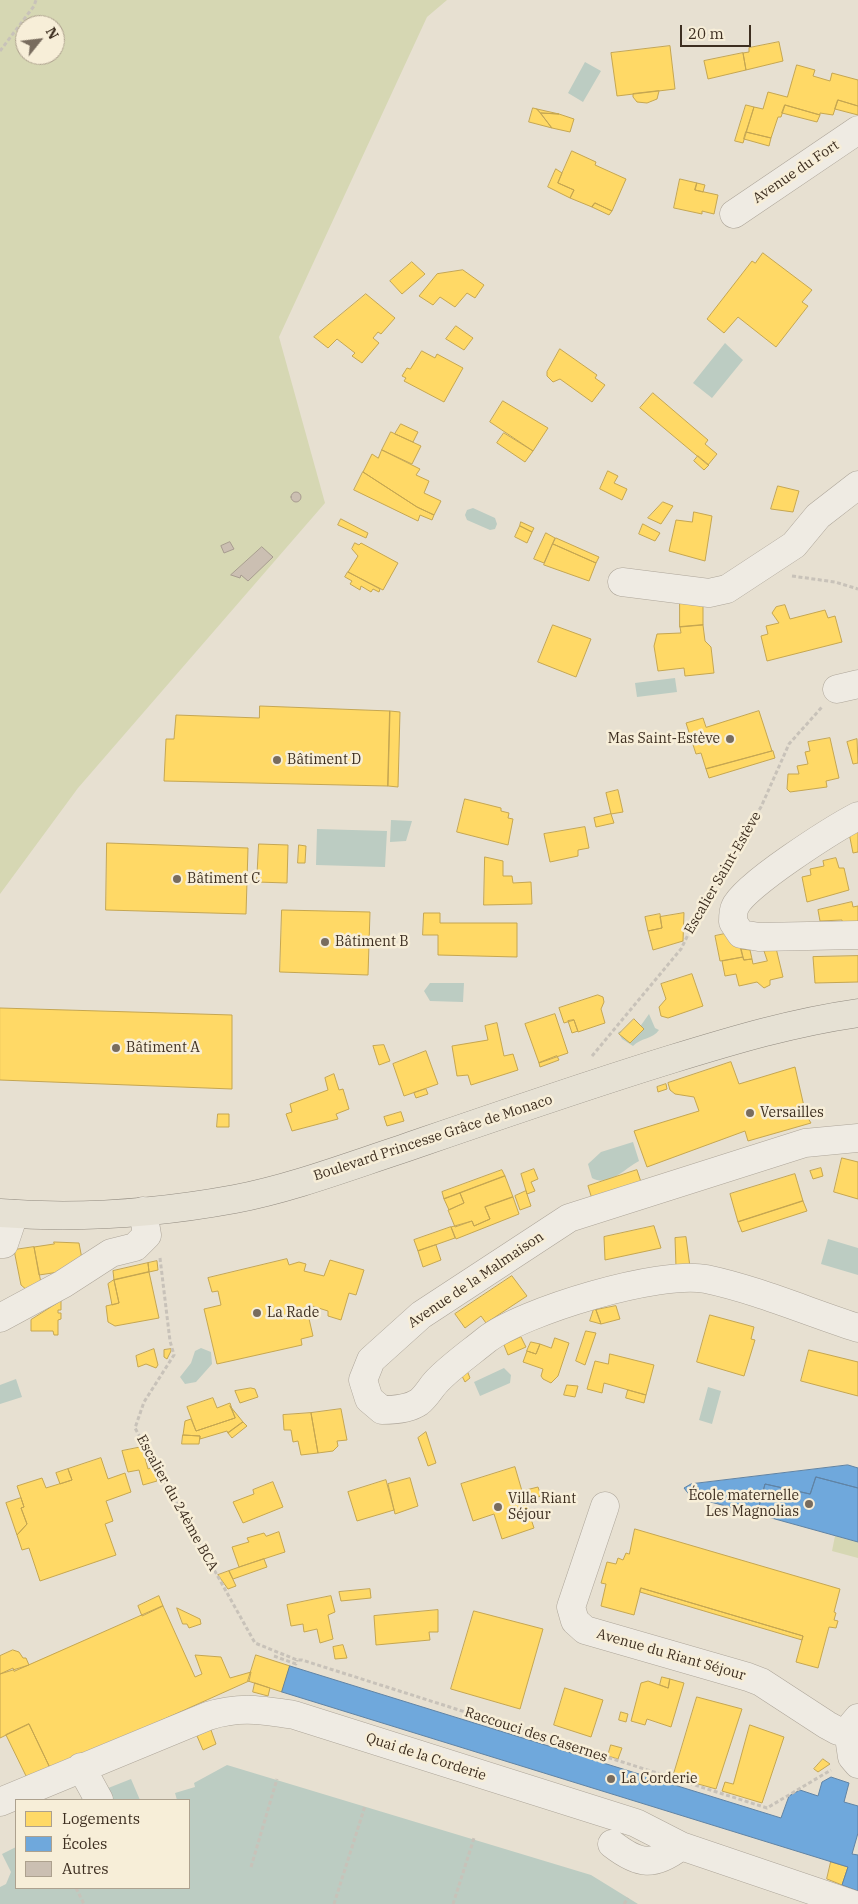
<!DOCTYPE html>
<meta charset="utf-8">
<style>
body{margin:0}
#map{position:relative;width:858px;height:1904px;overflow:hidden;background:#e7e0d1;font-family:"IBM Plex Serif",serif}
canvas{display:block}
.legend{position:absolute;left:15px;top:1799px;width:175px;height:90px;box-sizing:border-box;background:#f7eed8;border:1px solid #ada18e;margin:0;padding:6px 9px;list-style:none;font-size:15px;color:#3d2e20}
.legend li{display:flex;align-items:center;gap:10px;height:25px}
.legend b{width:25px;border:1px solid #ada18e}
.north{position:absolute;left:15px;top:15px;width:50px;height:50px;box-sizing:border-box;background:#f7eed8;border:1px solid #ada18e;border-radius:50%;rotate:61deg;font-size:14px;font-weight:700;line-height:20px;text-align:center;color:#3d2e20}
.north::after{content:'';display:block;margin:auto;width:18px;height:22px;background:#786c5e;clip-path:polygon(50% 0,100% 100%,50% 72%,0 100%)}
.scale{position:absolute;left:680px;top:25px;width:71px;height:22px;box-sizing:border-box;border:2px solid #3d2e20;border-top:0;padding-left:6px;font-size:15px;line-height:18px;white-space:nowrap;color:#3d2e20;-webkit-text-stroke:4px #f7eed8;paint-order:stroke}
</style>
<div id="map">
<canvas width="858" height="1904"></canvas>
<ul class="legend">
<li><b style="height:14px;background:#ffd966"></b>Logements</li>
<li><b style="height:14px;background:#6fa8dc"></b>Écoles</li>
<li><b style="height:14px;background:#cbbfb2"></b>Autres</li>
</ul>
<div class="north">N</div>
<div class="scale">20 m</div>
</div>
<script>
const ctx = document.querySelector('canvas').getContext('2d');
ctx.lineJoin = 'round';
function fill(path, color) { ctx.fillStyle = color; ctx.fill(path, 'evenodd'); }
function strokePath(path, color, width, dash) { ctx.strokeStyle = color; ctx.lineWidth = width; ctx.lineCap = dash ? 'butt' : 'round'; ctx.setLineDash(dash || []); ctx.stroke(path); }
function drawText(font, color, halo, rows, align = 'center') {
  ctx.font = font + ' "IBM Plex Serif",serif'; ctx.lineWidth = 5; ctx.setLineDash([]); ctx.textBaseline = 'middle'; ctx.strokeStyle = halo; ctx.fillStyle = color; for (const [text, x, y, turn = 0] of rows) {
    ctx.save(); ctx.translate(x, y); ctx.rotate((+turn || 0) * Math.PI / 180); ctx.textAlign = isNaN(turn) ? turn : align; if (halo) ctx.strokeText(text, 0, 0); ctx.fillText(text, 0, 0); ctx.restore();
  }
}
const green = new Path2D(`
 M0,0H447L427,17L279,337L325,503L78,788L0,894ZM25,25H55V55H25Z
 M835,1536L858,1542V1558L832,1551Z`);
const water = new Path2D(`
 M585,62L601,71L583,102L568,93Z
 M725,343L743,360L712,398L693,383Z
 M473,508L495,518L497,524L495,529L490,530L467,520L465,515L467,510Z
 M675,678L677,692L637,697L635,683Z
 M391,820L412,821L406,841L390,842Z
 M317,829L387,831L385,867L316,865Z
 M430,983H464L463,1002L430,1001L424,991Z
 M649,1014L655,1028L659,1030C653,1039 640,1038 633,1046L622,1039L618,1032L639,1028Z
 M633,1142L639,1161C625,1168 609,1188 592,1178L588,1164L601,1152Z
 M828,1239L858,1248V1275L821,1264Z
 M201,1348L211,1352L212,1364L196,1382L185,1384L180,1377L191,1363L195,1351Z
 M504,1368L511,1375L510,1383L480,1396L474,1382Z
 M16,1379L22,1397L0,1404V1385Z
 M708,1387L721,1391L712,1424L699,1420Z
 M227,1765L591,1875L638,1904H0V1887L6,1884L11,1872L2,1854L16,1847V1888H189V1800H177L175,1793L195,1787L194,1783Z
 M131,1779L140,1800H78Z`);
const homes = new Path2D(`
 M779,42L783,61L746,70L743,53L749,52V48Z
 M670,46L675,89L617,96L611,53Z
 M743,53L746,70L708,79L704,61Z
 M797,65L815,70L813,76L830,81L832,73L858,80V106L838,100L833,115L820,113V115L785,105L781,117H778L771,138L746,132L754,107L763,109L768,92L787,97Z
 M659,91L657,99L647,103L637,102L633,97V94Z
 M838,100L858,106V115L835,109Z
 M746,105L754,107L743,143L735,141Z
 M785,105L820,115L817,122L782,113Z
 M533,108L537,109L552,128L529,122Z
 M537,109L559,114L541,113Z
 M541,113L559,114L574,119L570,132L552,128Z
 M746,132L771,138L769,146L744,139Z
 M572,151L596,162L595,165L626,179L612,211L595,203L592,207L570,198L574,190L558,183Z
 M556,169L562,173L558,183L574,190L570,198L548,187Z
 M680,179L697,183L695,190L718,195L714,214L702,211V214L674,208Z
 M697,183L705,185L703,192L695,190Z
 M595,203L612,211L609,215L592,207Z
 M763,253L812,290L802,302L808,306L776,347L738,317L724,333L707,319L752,261L755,263Z
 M412,262L425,274L402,294L390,281Z
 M463,270L484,285L475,298L467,293L455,307L440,297L433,305L419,296L437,274Z
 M366,294L395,318L381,334L378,332L373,338L379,343L362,363L352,356L355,353L337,339L328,348L314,337Z
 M456,326L473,338L464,350L446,339Z
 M560,349L597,375L595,378L605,385L592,402L560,379L553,382L547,376V372Z
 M422,351L435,358L437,354L463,368L444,402L404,381L406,378L402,376L407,368L410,369Z
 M653,393L708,440L705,444L717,454L708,465L640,408Z
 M503,401L548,428L533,451L490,422Z
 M401,424L418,432L413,442L395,434Z
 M391,432L421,446L412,464L382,450Z
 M504,433L533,451L525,462L497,443Z
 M382,450L420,469L416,475L429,481L424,493L441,501L434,515L417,507L363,472L372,454L378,458Z
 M698,456L709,465L704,470L694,461Z
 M608,471L618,476L614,483L627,489L622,500L600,489Z
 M363,472L417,507L434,515L432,520L420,515L418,521L354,490Z
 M778,486L799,491L793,512L771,509Z
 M663,502L673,506L661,524L648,518Z
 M694,512L712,516L705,561L669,551L676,520L692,522Z
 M341,519L368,533L366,538L338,525Z
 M521,522L534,528L532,532L520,526Z
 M643,524L660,533L655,541L639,534Z
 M520,526L532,532L527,543L515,537Z
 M546,533L555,538L544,563L534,559Z
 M556,538L599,557L596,563L553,544Z
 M355,543L359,545L361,543L398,563L383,590L348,572L358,556L352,549Z
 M553,544L596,563L589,581L544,565Z
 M348,572L380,589L379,592L373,589L371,592L361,586L360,590L350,584L352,581L345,577Z
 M680,594L703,598V625L680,627Z
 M785,605L790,619L825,610L828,618L835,616L842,642L767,661L761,636L768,634L766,626L779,623L772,613L776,607Z
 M553,625L591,639L576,677L538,662Z
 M703,625L705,641L711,647L714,673L685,676L684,668L658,671L654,646L657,634L681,633L680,627Z
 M260,706L390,711L388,786L164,781L166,739H174L176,715L259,718Z
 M390,711L400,712L398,787L388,786Z
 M759,711L772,751L706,769L701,753L696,754L686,723L703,718L706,727Z
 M830,738L839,778L826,781L827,787L790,792L787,789L788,774H799L797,766L808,764L805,752L810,751L808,742Z
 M857,739L858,763L853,764L847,742Z
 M773,751L775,758L709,778L706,769Z
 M618,790L623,812L611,814L606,793Z
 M465,799L501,808V811L509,813L508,818L513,819L508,845L457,832Z
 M611,814L614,823L596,827L594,818Z
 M585,827L589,848L578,850V856L550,862L544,834Z
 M858,830V852L853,853L849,833Z
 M107,843L248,848L246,914L106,910Z
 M259,844L288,845L287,883L257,882Z
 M299,845L306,846L305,863H298Z
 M485,857L503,861V876H512L513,883L531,882L532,904L484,905Z
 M836,858L839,868H844L849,890L807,902L802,877L811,875L810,869L824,866L823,861Z
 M852,902L853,907L858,906V926H842V920L820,921L818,910Z
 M282,910L370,912L368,975L280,972Z
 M424,913H440V923H517V957L438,955V935H423Z
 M684,913L683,941L653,950L648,931L662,928L660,917Z
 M660,914L662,928L648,931L645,917Z
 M724,934L740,944L743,957L720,961L715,936Z
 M763,947L776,948L783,977L770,980V985L764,988L757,982L739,986L736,974L725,976L722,961L743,957L744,960L752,959L753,964L767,961Z
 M741,949L750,950L752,959L744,960Z
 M858,956V982L815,983L813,957Z
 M692,974L703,1006L668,1018L661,1016L659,1007L666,999L661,984Z
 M598,995L603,997L604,1002L601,1009L605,1023L578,1032L574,1020L564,1023L559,1008Z
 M0,1008L232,1015V1089L0,1080Z
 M555,1014L568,1053L539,1063L525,1024Z
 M634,1019L644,1029L630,1043L619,1034Z
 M574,1020L578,1031L572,1033L568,1021Z
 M497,1023L504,1056L513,1054L518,1070L471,1085L468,1075L457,1076L452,1046L488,1040L485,1026Z
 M384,1045L390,1061L379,1065L373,1046Z
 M426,1051L438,1084L404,1096L393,1064Z
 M557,1056L559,1060L540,1067L539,1063Z
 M731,1062L739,1084L795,1067L806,1115L811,1123L748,1141L745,1131L647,1167L634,1131L699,1111L694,1097L675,1094L670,1090L668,1083Z
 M334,1074L339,1090L343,1089L349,1109L336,1114L338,1119L292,1131L286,1114L292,1112L290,1104L328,1090L325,1078Z
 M666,1084L667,1089L658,1092L657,1087Z
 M426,1089L428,1094L416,1098L414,1093Z
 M401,1112L404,1121L387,1126L384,1117Z
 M218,1114H229V1127H217Z
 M842,1158L858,1162V1199L834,1192Z
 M821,1168L823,1176L813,1179L810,1171Z
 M534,1169L538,1179L531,1182L535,1191L527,1194L521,1174Z
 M502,1170L505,1176L444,1199L442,1192Z
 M637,1170L641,1182L592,1199L588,1186Z
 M795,1174L803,1201L738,1222L730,1194Z
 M505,1176L513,1197L485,1207L490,1219L474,1226L472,1221L455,1227L448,1210L464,1203L460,1193Z
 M526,1191L531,1206L520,1210L515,1196Z
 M460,1193L464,1203L449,1210L444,1199Z
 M513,1197L519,1214L456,1239L451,1227L472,1221L474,1226L490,1219L485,1207Z
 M803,1201L807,1211L742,1232L738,1222Z
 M654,1226L661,1248L605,1260L604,1237Z
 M451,1227L455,1238L418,1251L414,1240Z
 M686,1237L690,1267H676L675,1238Z
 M54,1242L79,1243L82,1259L59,1272L39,1275L34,1247L54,1244Z
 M436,1245L441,1260L423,1267L418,1251Z
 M34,1247L41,1283L28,1291L21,1285L14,1250Z
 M287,1259L289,1265L299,1262L306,1264L304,1271L324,1276L330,1260L364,1270L356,1295L349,1293L341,1320L328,1316V1311L309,1305L307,1310L313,1336L301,1339L302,1345L217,1364L204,1309L221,1305L218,1291L212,1292L208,1278Z
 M157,1261L158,1270L149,1272L148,1263Z
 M148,1263L149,1272L114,1280L113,1271Z
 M149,1272L159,1318L115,1326L108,1322L106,1306L119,1303L114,1280Z
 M512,1276L527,1296L486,1323L481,1316L465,1328L455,1314Z
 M114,1280L119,1303L112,1305L108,1284Z
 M61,1301V1310H58V1313H61V1319L58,1320V1335H54L53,1331H31V1320Z
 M616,1306L620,1319L601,1324L596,1310Z
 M594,1309L596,1310L601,1324L590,1321Z
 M710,1315L754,1327L751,1339L755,1340L744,1376L697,1362Z
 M586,1331L596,1333L585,1365L576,1361Z
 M521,1337L526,1347L508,1355L504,1345Z
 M555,1338L569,1343L558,1376L551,1383L543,1379L541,1376L543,1369L523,1362L527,1351L536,1354L540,1344L551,1348Z
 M531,1342L540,1344L536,1354L527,1351Z
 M154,1349L158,1365L156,1368L146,1364L138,1367L136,1356Z
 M171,1349V1351L167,1359L164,1357V1350Z
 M809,1350L858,1362V1396L801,1381Z
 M610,1354L654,1365L646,1395L604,1383L602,1393L587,1389L595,1361L608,1364Z
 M466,1368L470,1378L465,1382L460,1372Z
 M567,1385L578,1386L575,1397L564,1395Z
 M251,1388L255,1389L258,1397L240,1403L235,1391Z
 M628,1390L646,1395L644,1403L626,1398Z
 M213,1398L217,1408L230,1403L235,1418L196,1431L187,1407Z
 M230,1406L243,1422L228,1433L227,1431L200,1439V1436L183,1435L185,1421L191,1419L196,1431L235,1418Z
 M341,1409L347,1440L337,1441L338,1446L333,1451L318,1453L311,1413Z
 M311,1413L318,1453L301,1455L298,1441L293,1442L291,1430H284L283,1415Z
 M243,1422L247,1426L232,1438L228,1433Z
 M426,1432L436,1463L428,1466L418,1438Z
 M183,1435L200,1436L199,1444H182Z
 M142,1447L148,1469L153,1467L157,1481L143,1485L139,1470L128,1472L122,1451Z
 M101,1458L108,1479L125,1473L131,1492L106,1501L113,1521L105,1524L116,1555L40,1581L29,1548L22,1550L17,1535L27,1524L21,1508L24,1507L17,1486L42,1478L46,1488L72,1480L68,1469Z
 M515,1467L522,1491L538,1487L541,1496L525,1501L534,1528L502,1539L494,1514L473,1521L461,1484Z
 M68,1469L72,1480L60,1484L56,1473Z
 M410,1478L418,1506L395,1514L388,1484Z
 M386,1480L394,1510L357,1521L348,1492Z
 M273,1482L283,1507L243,1523L233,1502L254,1494L253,1490Z
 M21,1498L24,1507L21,1508L27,1524L17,1535L6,1503Z
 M635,1529L840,1589L834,1612L836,1613L834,1620L838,1621L836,1628L829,1627L818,1668L796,1662L803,1636L641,1588L634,1615L601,1606L606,1584L601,1583L607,1562L616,1564L618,1558L623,1560L626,1553L629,1554Z
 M279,1532L285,1552L239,1567L232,1547L249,1542L247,1538L264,1533L266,1536Z
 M264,1559L267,1567L233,1579L229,1571Z
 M229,1571L236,1586L228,1589L218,1575Z
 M641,1588L803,1636L802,1640L640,1592Z
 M370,1589L371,1598L341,1601L339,1592Z
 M159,1596L163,1606L142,1616L138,1606Z
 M331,1596L335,1612L328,1615L333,1639L320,1643L317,1629L304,1632L303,1624L291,1626L287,1605Z
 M163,1606L195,1677L202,1674L195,1655L221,1657L230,1678L251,1672L249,1681L51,1770L29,1724L0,1738V1674L13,1668L14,1671Z
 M177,1608L200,1619L201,1624L189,1628L187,1624H183Z
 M438,1610V1632H429L430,1640L376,1645L374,1616Z
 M474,1611L543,1629L520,1709L451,1689Z
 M343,1645L347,1658L335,1659L333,1647Z
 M13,1650L19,1652L23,1658H26L29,1665L0,1674V1656Z
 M256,1655L290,1666L282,1692L248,1681Z
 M662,1677L670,1679L668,1688L660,1685Z
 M670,1679L684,1683L671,1727L647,1719L645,1725L631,1721L641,1683L648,1681L668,1688Z
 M255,1683L270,1688L268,1696L253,1692Z
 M565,1688L603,1700L591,1737L554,1725Z
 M697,1697L742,1709L716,1789L673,1777Z
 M621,1712L628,1714L626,1722L619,1720Z
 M29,1724L51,1770L28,1780L6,1735Z
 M750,1725L784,1737L762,1803L722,1791L725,1782L733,1784Z
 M211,1730L216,1744L203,1750L197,1736Z
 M611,1745L622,1748L618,1759L608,1756Z
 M823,1759L830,1764L818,1772L814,1769Z
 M831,1862L848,1867L842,1885L827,1879Z`);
const schools = new Path2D(`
 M848,1465L858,1468V1488L816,1477L810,1494L765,1484L757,1514L691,1497L684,1488L691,1484Z
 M816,1477L858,1488V1542L757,1514L765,1484L810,1494Z
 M290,1666L781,1818L789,1796L800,1790L818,1796L822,1782L831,1777L849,1783L844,1802L858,1806V1833L852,1854L858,1855V1891L842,1885L848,1867L282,1692Z`);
const building = new Path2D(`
 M291 497a5 5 0 1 1 10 0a5 5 0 1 1-10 0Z
 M230,542L234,549L224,553L221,546Z
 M262,547L273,557L248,581L241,575L240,578L231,575Z`);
const path = new Path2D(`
 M0,51L34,6L36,0
 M792,576L835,582L858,589
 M592,1056L681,949L706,898L761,807L789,744L822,707
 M160,1258L170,1341L174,1355L144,1402L135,1428L255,1643L297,1660H302L767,1808L831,1770
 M274,1656L296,1664L297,1660
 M251,1867L277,1779
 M76,1888L84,1904
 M334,1904L365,1806
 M453,1904L474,1838
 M624,1904L628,1898`);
const minor = new Path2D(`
 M734,214L858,130
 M622,582L709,593L727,589L794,545L818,516L858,485
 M837,689L858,684
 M858,816C835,828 744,885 735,907C733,911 733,917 733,922L741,934L759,937L858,935
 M858,1138L805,1143L569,1218L421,1315L371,1360L363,1380L369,1399L382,1410C394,1410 409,1409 419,1402C427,1396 432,1385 439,1379C453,1365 470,1353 486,1340C523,1311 660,1270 706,1279C758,1290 808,1312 858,1328
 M0,1244H4L14,1214
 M0,1318L63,1284L111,1253L135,1247L147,1235L143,1211
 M605,1506L571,1607L575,1621L585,1630L748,1677L761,1682L827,1725L838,1731L848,1730
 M858,1718L848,1730L852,1757L858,1764
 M81,1767L99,1800
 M0,1802L208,1716C241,1706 260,1710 294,1715L636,1823L681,1846L852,1904
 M612,1844C639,1865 654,1867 681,1846`);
const major = new Path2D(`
 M0,1213C78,1219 159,1213 235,1199C292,1188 347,1167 402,1149C492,1118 581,1087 672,1059C734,1040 794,1022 858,1013`);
const markers = [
 [730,739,5,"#786c5e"],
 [277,760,5,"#786c5e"],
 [177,879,5,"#786c5e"],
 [325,942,5,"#786c5e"],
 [116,1048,5,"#786c5e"],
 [750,1113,5,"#786c5e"],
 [257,1313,5,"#786c5e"],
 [809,1504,5,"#786c5e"],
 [498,1507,5,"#786c5e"],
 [611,1779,5,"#786c5e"]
];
const streetNames = [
 ["Avenue du Fort",796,172,-34],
 ["Escalier Saint-Estève",723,873,-60],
 ["Boulevard Princesse Grâce de Monaco",433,1138,-18],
 ["Avenue de la Malmaison",476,1280,-34],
 ["Escalier du 24ème BCA",177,1503,61],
 ["Avenue du Riant Séjour",671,1655,16],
 ["Raccouci des Casernes",536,1735,18],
 ["Quai de la Corderie",426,1757,18]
];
const poiNames = [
 ["Mas Saint-Estève",720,739,"right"],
 ["Bâtiment D",287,760],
 ["Bâtiment C",187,879],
 ["Bâtiment B",335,942],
 ["Bâtiment A",126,1048],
 ["Versailles",760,1113],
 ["La Rade",267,1313],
 ["École maternelle",799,1496,"right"],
 ["Les Magnolias",799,1512,"right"],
 ["Villa Riant",508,1499],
 ["Séjour",508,1515],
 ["La Corderie",621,1779]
];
fill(green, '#d6d7b3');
fill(water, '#bcccc2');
fill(homes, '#ffd966');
strokePath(homes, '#c5a651', 1);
fill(schools, '#6fa8dc');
strokePath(schools, '#6083a4', 1);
fill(building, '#cbbfb2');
strokePath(building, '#a89c90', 1);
strokePath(minor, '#ada599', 29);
strokePath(major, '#928b80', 29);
strokePath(path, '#c8c2b9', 3, [4, 2.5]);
strokePath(minor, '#efebe3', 28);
strokePath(major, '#e6e1d4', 28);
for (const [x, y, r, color] of markers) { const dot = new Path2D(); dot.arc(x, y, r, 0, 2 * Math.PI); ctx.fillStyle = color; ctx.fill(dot); strokePath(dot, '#f7eed8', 2); }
drawText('14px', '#3d2e20', '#f7eed8', streetNames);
drawText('14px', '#3d2e20', '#f7eed8', poiNames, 'left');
</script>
